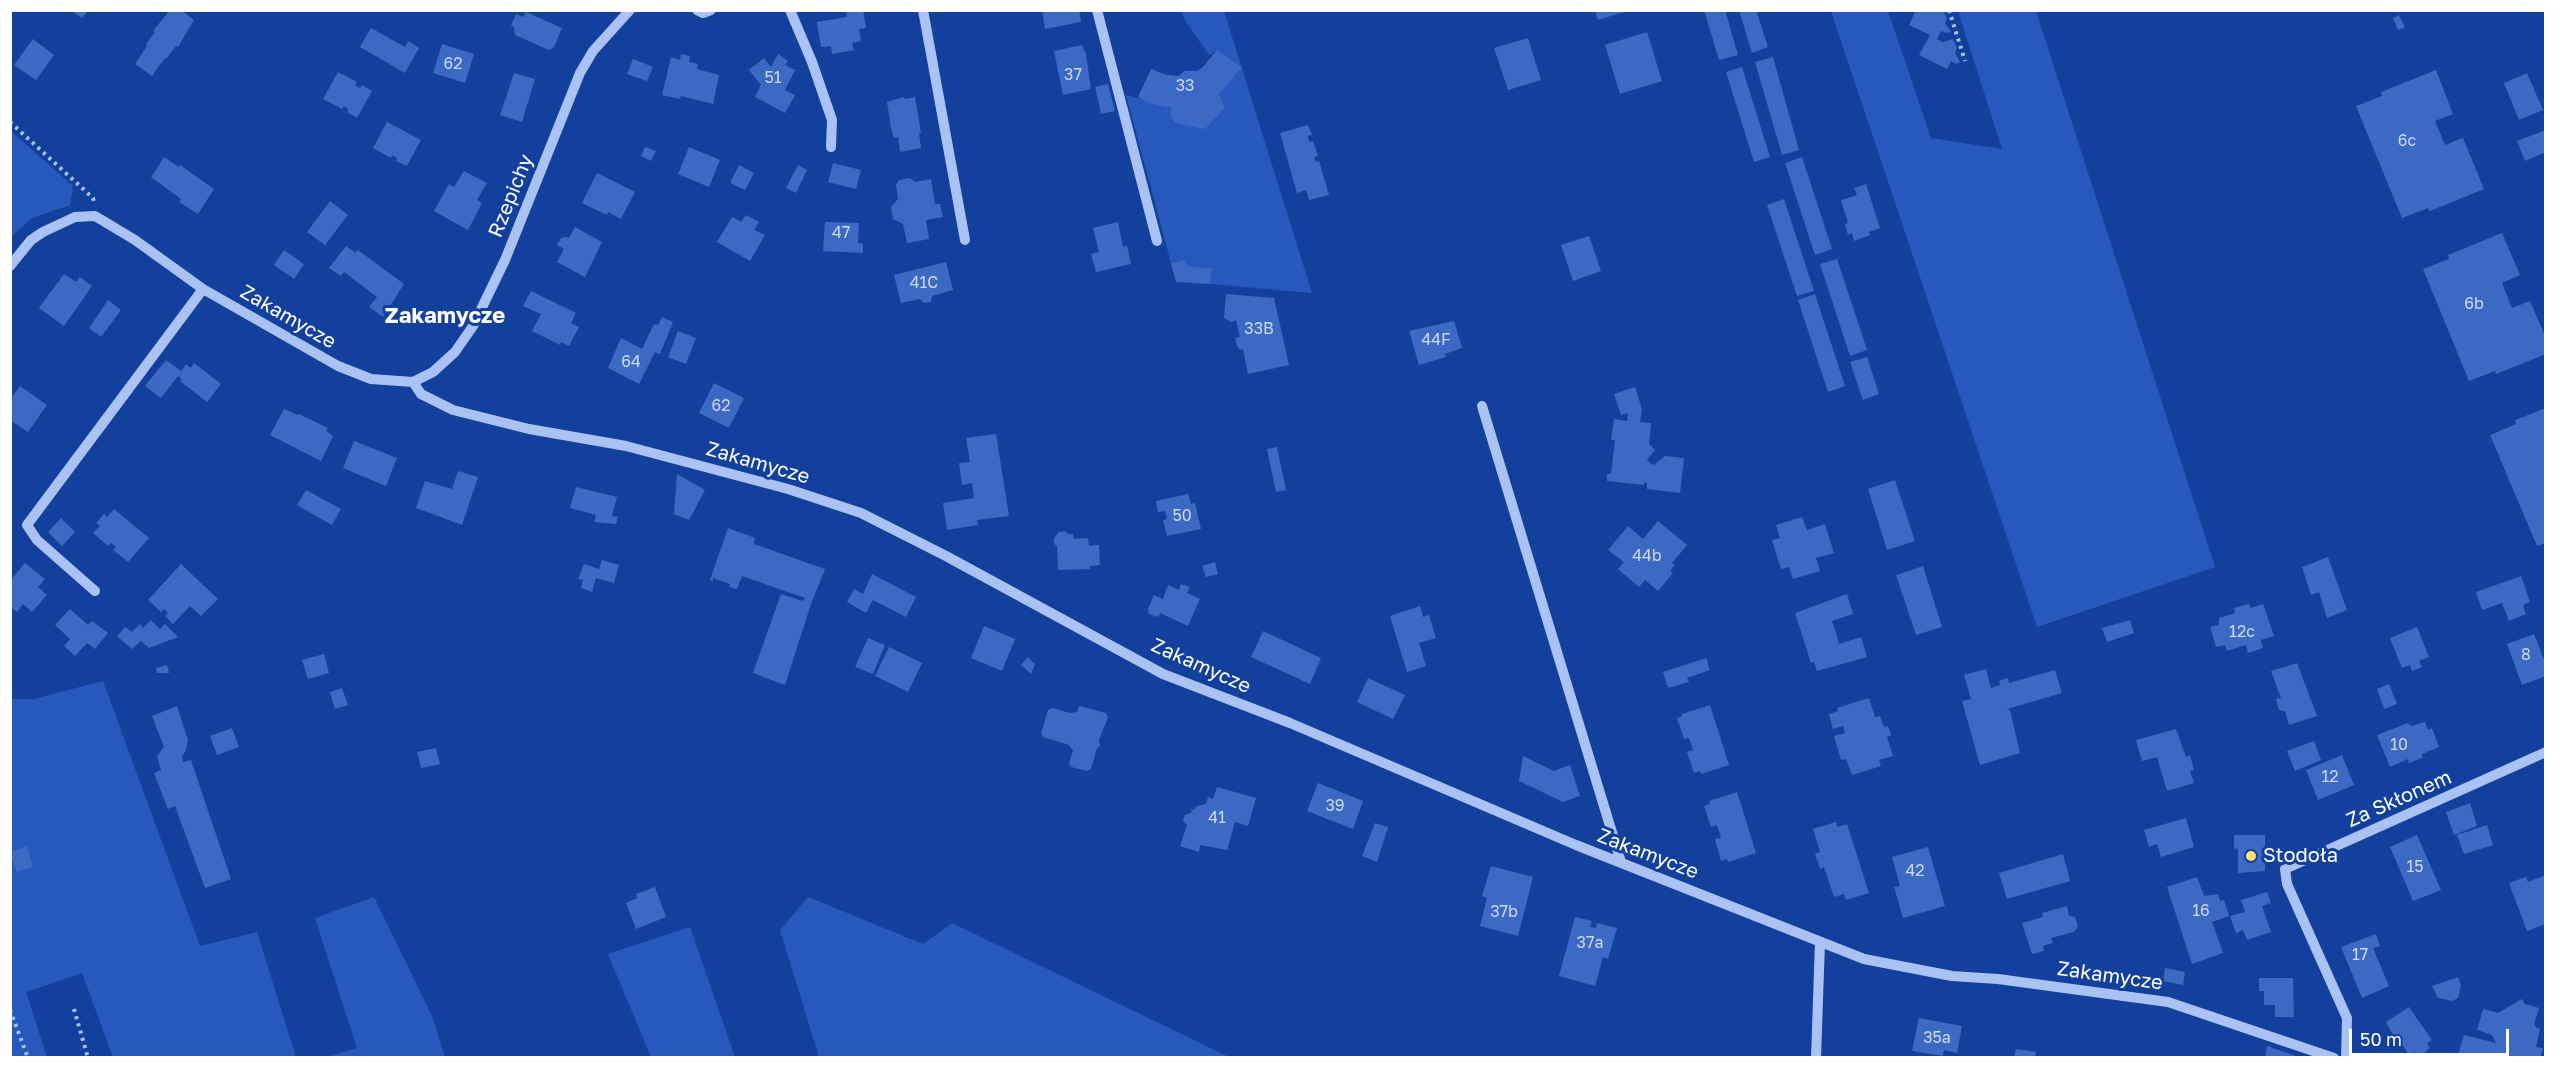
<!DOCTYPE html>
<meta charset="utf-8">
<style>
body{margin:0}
#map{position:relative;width:2556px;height:1068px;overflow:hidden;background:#13409d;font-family:"Golos Text",sans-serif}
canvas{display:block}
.frame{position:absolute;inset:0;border:12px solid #fff;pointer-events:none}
.scale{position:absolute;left:2349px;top:1029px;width:160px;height:27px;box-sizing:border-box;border:3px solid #fff;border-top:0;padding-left:8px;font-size:18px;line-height:21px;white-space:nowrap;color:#fff;-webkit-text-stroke:4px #13409d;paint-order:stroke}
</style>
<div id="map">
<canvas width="2556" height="1068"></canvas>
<div class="frame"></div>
<div class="scale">50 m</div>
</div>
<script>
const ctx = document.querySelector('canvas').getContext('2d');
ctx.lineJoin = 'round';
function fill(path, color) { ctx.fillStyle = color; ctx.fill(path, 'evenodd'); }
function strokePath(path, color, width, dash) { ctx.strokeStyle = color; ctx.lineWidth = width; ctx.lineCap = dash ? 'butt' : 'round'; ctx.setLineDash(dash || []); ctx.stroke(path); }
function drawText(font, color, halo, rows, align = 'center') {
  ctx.font = font + ' "Golos Text",sans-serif'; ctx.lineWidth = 6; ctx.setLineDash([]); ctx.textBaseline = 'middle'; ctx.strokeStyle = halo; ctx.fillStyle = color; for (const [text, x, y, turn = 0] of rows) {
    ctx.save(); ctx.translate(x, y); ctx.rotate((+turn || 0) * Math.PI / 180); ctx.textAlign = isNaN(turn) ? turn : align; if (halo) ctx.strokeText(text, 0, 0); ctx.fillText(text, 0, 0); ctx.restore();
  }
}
const green = new Path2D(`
 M1181,11H1224L1312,293L1210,284L1212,268L1187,266L1185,260L1171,263L1126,95L1172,108L1217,51L1209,55L1186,22Z
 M1831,11H1888L1931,138L2002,149L1958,11H2036L2215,567L2037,627Z
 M11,131L73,186L70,205L32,218L11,237Z
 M103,681L200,946L257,932L296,1057H113L82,973L26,992L47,1057L11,1058V699H34Z
 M374,897L432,1016L445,1057H326L357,1048L315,918Z
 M808,897L923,944L952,923L1229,1057H819L780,930Z
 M690,927L735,1057H651L608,954Z`);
const building = new Path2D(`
 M71,10H88L82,18Z
 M170,10H181L194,20L178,47L176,46L166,59L165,58L152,76L135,64L147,46L146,44L155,32L153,31Z
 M846,10H863L866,28L859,29L861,41L852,43L854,50L832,54L831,46L821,47L817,22L847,17Z
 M1042,10H1079L1081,22L1045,29Z
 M1595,10H1627V11L1598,20Z
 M1704,10H1725L1738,55L1719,60Z
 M1739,10H1756L1768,47L1752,53Z
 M1916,10H1943L1947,19L1945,23L1951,32L1946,33L1941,31L1937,39L1943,42L1953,39L1957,48L1955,53L1960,62L1956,64L1951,61L1947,69L1919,55L1930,35L1909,25Z
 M526,12L562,28L554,47L549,50L515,35L514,27L511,26L516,14L523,17Z
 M2399,15L2405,27L2398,30L2393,18Z
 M371,28L405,47L408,41L419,48L405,73L360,47Z
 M1647,32L1662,81L1620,94L1605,45Z
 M1528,38L1541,80L1508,90L1494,48Z
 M33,39L54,55L36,80L14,65Z
 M442,44L474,54L465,83L433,73Z
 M1082,45L1086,54L1091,89L1063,95L1054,51Z
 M1217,50L1242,67L1219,94L1225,108L1205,129L1175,123L1170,115L1172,108L1149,103L1138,97L1151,69L1167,75L1179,76L1184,71H1197L1202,68Z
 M681,54L690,56L689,62L698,64L697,69L719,75L713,104L681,96L680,99L662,95L671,57L680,60Z
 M778,54L788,61L785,65L795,70L785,90L795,95L785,113L755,97L761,85L749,70L764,58L771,67Z
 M1773,57L1799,150L1782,155L1755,62Z
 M633,59L653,67L647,81L627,74Z
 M1742,67L1770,157L1754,162L1726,72Z
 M2436,70L2453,114L2435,121L2445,145L2463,138L2484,189L2430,211L2428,208L2402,218L2356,106L2382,96L2381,92Z
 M338,72L357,82L355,85L360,88L362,85L372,91L357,118L347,112L348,109L344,106L342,109L323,99Z
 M514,73L535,79L522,122L500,115Z
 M2527,73L2543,110L2519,120L2504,83Z
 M1108,84L1115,111L1101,114L1095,87Z
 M903,97L906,99L915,97L921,133H919L921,148L900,152L898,137L894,138L891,128L887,102Z
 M387,122L421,140L407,166L396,161L397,158L392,155L391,158L373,148Z
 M1308,125L1312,135L1308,136L1309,142L1313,141L1318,156L1314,157L1316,162L1319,161L1329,195L1309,200L1306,190L1297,193L1280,133Z
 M2546,130V152L2525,161L2517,141Z
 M645,147L656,151L651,161L641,156Z
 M689,147L720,160L709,187L678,174Z
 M164,157L179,167L180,165L214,189L198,214L179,202L181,199L151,177Z
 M1802,157L1832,249L1815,255L1785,163Z
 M833,163L861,170L856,189L828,182Z
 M739,165L754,173L745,190L730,183Z
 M798,165L807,170L796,193L786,188Z
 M464,171L487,183L477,200L482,203L468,230L434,211L449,184L454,187Z
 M597,173L635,192L621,219L608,212L607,215L582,203Z
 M910,178L915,182L931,179L935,204H940L943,217L926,220L929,239L907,243L903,224L893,219L891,207L898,199L896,185L899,180Z
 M1866,184L1880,228L1869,232L1870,235L1854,241L1852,233L1848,235L1845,224L1848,223L1841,200L1857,195L1854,188Z
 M1784,199L1814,291L1797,296L1767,205Z
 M330,201L348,215L325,245L307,232Z
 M746,215L759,222L754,230L765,235L750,261L717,242L732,217L741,222Z
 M825,222L859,223L858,243L863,244V253L823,251Z
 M1118,222L1123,247L1127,246L1131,264L1096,272L1091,254L1099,252L1093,228Z
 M575,227L602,242L585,277L557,262L564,249L557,245L561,238L566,237L569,238Z
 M2502,233L2520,275L2502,283L2512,308L2530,301L2546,338V354L2496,374L2495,371L2469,381L2423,269L2449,259L2448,255Z
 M1589,236L1601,271L1573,281L1561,245Z
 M346,246L356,253L358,250L404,284L383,317L369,307L377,297L344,272L341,276L329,268Z
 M284,250L304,264L294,279L274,265Z
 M1837,259L1867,350L1850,356L1820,264Z
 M1185,260L1187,266L1212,268L1210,284L1176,282L1171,263Z
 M946,262L953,290L932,296L931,302L924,303L920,299L901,303L894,275Z
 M64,274L76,282L80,277L92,286L64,326L39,308Z
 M531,291L576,313L571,323L579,327L569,346L561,342L560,345L532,331L541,314L523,306Z
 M1226,294L1274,298L1289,365L1248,374L1243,349L1240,350L1237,346L1235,338L1240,337L1236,320L1231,322L1224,318Z
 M1815,294L1845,386L1828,392L1798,300Z
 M108,300L121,310L101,337L89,328Z
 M662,317L673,322L660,354L655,352L639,384L608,368L621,338L642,349L654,324L658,325Z
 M1454,321L1462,348L1445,354L1446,357L1419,365L1409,331Z
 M678,331L696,338L686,364L668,357Z
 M1867,357L1879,394L1863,400L1850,362Z
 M166,360L181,371L186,364L191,368L194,363L221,384L207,402L180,381L182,379L178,376L161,398L145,386Z
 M714,383L744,398L729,428L699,413Z
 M20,386L47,405L28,432L10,420V400Z
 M1635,387L1642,409L1640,422L1651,423L1649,444L1655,450L1647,460L1651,464L1654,465L1665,456L1684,458L1680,493L1647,489V483L1644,482V485L1607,481V474H1611L1615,440H1611L1614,419L1627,421L1628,413L1621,415L1614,394Z
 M2546,408V543L2537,546L2490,435L2516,424L2515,420Z
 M284,409L298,415L299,414L328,428L326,431L333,436L321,461L270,435Z
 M996,434L1009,516L977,520L978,525L947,530L943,503L974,498L972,483L962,485L959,463L970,462L966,438Z
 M354,441L397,458L386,486L343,468Z
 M1277,447L1286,490L1276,492L1267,449Z
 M458,471L478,477L462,525L416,508L425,481L452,489Z
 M677,474L705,490L689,520L674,514Z
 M1895,480L1915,541L1887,550L1868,489Z
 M576,487L617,497L612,516L618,517L616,524L594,522L596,515L570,508Z
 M306,490L341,509L332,525L297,505Z
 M1188,494L1191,504L1195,503L1201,529L1167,536L1163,520L1167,519L1165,511L1158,512L1156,501Z
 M114,509L149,538L128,562L113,550L116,547L111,543L108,546L93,533L100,526L96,523L104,514L107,517Z
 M1802,517L1807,530L1825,524L1834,553L1816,558L1820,571L1793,579L1789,567L1781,569L1772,540L1780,538L1776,525Z
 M61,518L75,532L62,546L48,532Z
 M1658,521L1687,545L1672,563L1675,565L1670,571L1673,573L1658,591L1645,580L1639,587L1618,569L1624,562L1608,550L1628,526L1643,539Z
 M728,528L755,538L754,544L825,569L811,604L785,685L753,673L781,594L803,601L805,598L742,576L737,589L729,587L730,584L713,578V581L710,580Z
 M1065,531L1068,534H1073L1074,539L1088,538L1089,546L1099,545L1100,565L1090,566V569L1058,570L1057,546L1054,544V538L1059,532Z
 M2328,557L2347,610L2327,618L2319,592L2311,595L2302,567Z
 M602,560L619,565L614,583L596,578L592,592L581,588L583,580L578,579L584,564L599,569Z
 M1215,562L1218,574L1206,577L1202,566Z
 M25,563L45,579L38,587L47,595L32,612L23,604L17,612L10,607V581Z
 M181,564L218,599L201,616L190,606L173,624L165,616L168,613L164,609L161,612L148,600Z
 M1923,566L1942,627L1916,635L1896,575Z
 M872,574L916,597L906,617L873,600L866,613L847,602L854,589L863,594Z
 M2521,576L2530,602L2523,605L2526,614L2509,621L2502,603L2482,610L2476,592Z
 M1181,584L1190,587L1187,593L1200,599L1188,626L1160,613L1158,617L1149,614L1148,609L1154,595L1163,599L1168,585L1179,590Z
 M1847,594L1853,614L1832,621L1837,636L1839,644L1861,637L1867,657L1817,671L1814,662L1811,663L1795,613Z
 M2249,604L2251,608L2263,604L2274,636L2261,640L2263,648L2248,653L2246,645L2227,651L2225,645L2216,647L2210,627L2219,625V618L2235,613L2234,608Z
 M1420,606L1423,617L1429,615L1436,638L1419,643L1426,666L1407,672L1390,616Z
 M70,609L88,625L92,621L108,633L95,649L87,643L75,656L64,646L70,639L55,625Z
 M151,620L160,629L165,624L178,637L149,648L141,641L132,649L117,636L125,627L132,632L140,624L143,628Z
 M2130,620L2134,633L2107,642L2102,628Z
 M984,626L1015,639L1002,671L971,658Z
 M2417,627L2429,657L2419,661L2422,667L2412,671L2410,665L2402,668L2390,638Z
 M1263,631L1321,658L1310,684L1251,657Z
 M2534,634L2546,665V676L2522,685L2507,644Z
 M868,638L885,645L873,674L855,667Z
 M889,647L922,663L908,692L875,676Z
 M324,654L329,673L308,679L302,660Z
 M1028,657L1035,664L1031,674L1021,665Z
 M1706,658L1710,670L1687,678L1689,682L1668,688L1663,672Z
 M2297,663L2317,716L2289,725L2285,711L2279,710L2276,699L2281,698L2271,671Z
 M167,665L169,673H157L156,668Z
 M1986,669L1991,688L2000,685L1999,681L2008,678L2009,683L2055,670L2062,693L2007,709L2010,710L2020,753L1980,765L1962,701L1971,699L1964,675Z
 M1368,678L1405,695L1393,719L1357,702Z
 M2389,684L2397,704L2384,709L2377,689Z
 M342,688L348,705L335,709L330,692Z
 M1869,698L1875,717L1880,716L1884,727L1888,726L1891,735L1887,737L1893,756L1879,760L1881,766L1852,775L1846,759L1841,760L1834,736L1845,733L1843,726L1833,729L1829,714L1838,711L1837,708Z
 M1710,705L1729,765L1701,774L1700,771L1694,773L1687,752L1693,750L1689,738L1684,739L1677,718L1682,716V714Z
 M177,706L188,740L186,750L182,757L183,762L191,760L231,879L205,888L175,806L168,809L154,773L161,770L157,756L164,747L152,716Z
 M1079,706L1106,713L1108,717L1099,740L1100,746L1097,748L1091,769L1087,771L1071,767L1069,763L1073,751L1069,745L1043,737L1041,734L1048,710L1052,708L1070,713L1077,712Z
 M2425,722L2428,730L2432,728L2439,747L2422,754V758L2409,763L2408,759L2390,767L2377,735L2408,723L2411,726Z
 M232,728L239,747L217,755L210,736Z
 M2176,729L2186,757L2190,755L2194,770L2190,771L2194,783L2167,791L2157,757L2142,761L2136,740Z
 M2314,741L2321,760L2295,771L2287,751Z
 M436,748L440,764L421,768L417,752Z
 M2342,755L2354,785L2318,800L2306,770Z
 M1523,756L1554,771L1570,765L1580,796L1563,802L1519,781Z
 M1318,783L1363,801L1353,829L1307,811Z
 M1217,787L1256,798L1248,826L1235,822L1227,850L1200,845L1199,852L1180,846L1187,825L1183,821L1185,815L1191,813L1192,809L1194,810L1197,806L1206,804L1208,797L1213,799Z
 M1737,792L1756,853L1728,862L1727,859L1721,861L1715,839L1721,838L1717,825L1711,827L1704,806L1710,804L1709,801Z
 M2470,803L2477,826L2454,835L2446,812Z
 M2186,818L2194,847L2161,857L2157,844L2149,847L2144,830Z
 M1836,822L1837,827L1847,824L1869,893L1846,900L1844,894L1834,897L1824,867L1820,869L1815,854L1820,852L1813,829Z
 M1375,823L1388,827L1377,862L1362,856Z
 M2487,825L2493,845L2464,854L2457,835Z
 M2234,835H2265V871L2238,873V849L2234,848Z
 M2417,835L2441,890L2413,901L2390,847Z
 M27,846L33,867L17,872L10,852Z
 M1928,847L1945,906L1903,918L1894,887L1900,886L1892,857Z
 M2063,854L2070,881L2007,899L1999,873Z
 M1491,866L1533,877L1518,936L1480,926L1487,898L1482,896Z
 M2546,875V924L2527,931L2509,883L2526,877L2528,882Z
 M2197,877L2204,896L2218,894L2220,901L2224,900L2229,916L2212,922L2223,953L2192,964L2167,887Z
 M655,887L666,917L636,929L626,903L637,898L636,894Z
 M2267,892L2271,903L2262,906L2271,932L2247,940L2243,930L2236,933L2230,916L2245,912L2241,900Z
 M2067,906L2069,916L2075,917L2078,926L2074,932L2051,938L2053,943L2043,946L2044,951L2032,954L2022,923L2043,917L2042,913Z
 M1575,917L1592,921L1590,927L1596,928L1597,923L1617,928L1608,959L1603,957L1595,986L1559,976Z
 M2376,934L2380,946L2373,948L2389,986L2362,998L2341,947Z
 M2165,968L2185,972L2183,985L2163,981Z
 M2458,977L2461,985L2458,998L2452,1001L2438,998L2432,986Z
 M2259,978H2293L2294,1017H2275V1005H2264V991H2259Z
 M2522,999L2525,1004L2539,1008L2534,1024L2537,1028L2540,1029L2536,1047L2543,1048L2540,1058H2457L2464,1035L2496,1043L2492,1035L2477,1030L2483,1009L2498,1013Z
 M2409,1007L2432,1040L2427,1043L2430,1048L2419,1057L2415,1052L2409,1055L2401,1043L2397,1042L2386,1022Z
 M1919,1018L1962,1026L1957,1053L1944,1050L1943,1056L1912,1051Z
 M2267,1046L2299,1057V1058H2265Z
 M2016,1049L2036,1052L2035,1058H2014Z`);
const path = new Path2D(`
 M1949,10L1965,61
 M10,122L93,198L94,202
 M74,1009L88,1058
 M10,1010L28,1058`);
const minor = new Path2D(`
 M697,10L703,13L711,10
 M790,10L812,62L832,120L831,147
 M923,10L965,240
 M1097,10L1157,241
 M10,266L31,240L43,232L75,217L95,216L135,240L203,289L338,366L371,379L413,382L421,394L453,410L529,429L626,446L788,489L861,513L946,556L1163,674L1290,723L1576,845L1864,959L1952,976L1998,979L2168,1002L2334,1058
 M413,382L433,372L455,352L473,326L505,260L580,73L593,51L630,10
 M1482,406L1621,862
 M95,591L37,540L27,525L203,289
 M1816,1058L1820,942
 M2346,1058L2347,1018L2287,884L2285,869L2546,752`);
const markers = [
 [2251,856,6,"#ffe56c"]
];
const numberNames = [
 ["62",453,64],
 ["37",1073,75],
 ["51",773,78],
 ["33",1185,86],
 ["6c",2407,141],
 ["47",841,233],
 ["41C",924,283],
 ["6b",2474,304],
 ["33B",1259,329],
 ["44F",1436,340],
 ["64",631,362],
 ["62",721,406],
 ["50",1182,516],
 ["44b",1647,556],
 ["12c",2242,632],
 ["8",2526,655],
 ["10",2399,745],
 ["12",2330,777],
 ["39",1335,806],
 ["41",1217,818],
 ["15",2415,867],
 ["42",1915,871],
 ["16",2201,911],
 ["37b",1504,912],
 ["37a",1590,943],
 ["17",2360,955],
 ["35a",1937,1038]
];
const streetNames = [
 ["Rzepichy",511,196,-68],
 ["Zakamycze",288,317,30],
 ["Zakamycze",758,463,16],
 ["Zakamycze",1201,666,24],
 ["Za Skłonem",2399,799,-24],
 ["Zakamycze",1648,854,21],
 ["Zakamycze",2110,976,8]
];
const poiNames = [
 ["Stodoła",2263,856]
];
const quarterNames = [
 ["Zakamycze",445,316]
];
fill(green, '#2659bb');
fill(building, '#3c69c4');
strokePath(path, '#aac3f4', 4, [3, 4.5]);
strokePath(minor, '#aac3f4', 10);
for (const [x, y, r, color] of markers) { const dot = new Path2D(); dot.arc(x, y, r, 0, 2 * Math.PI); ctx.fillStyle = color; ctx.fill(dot); strokePath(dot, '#13409d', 2); }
drawText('16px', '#cedaf0', null, numberNames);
drawText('20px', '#fff', '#13409d', streetNames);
drawText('20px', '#fff', '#13409d', poiNames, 'left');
drawText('bold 22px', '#fff', '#13409d', quarterNames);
</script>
